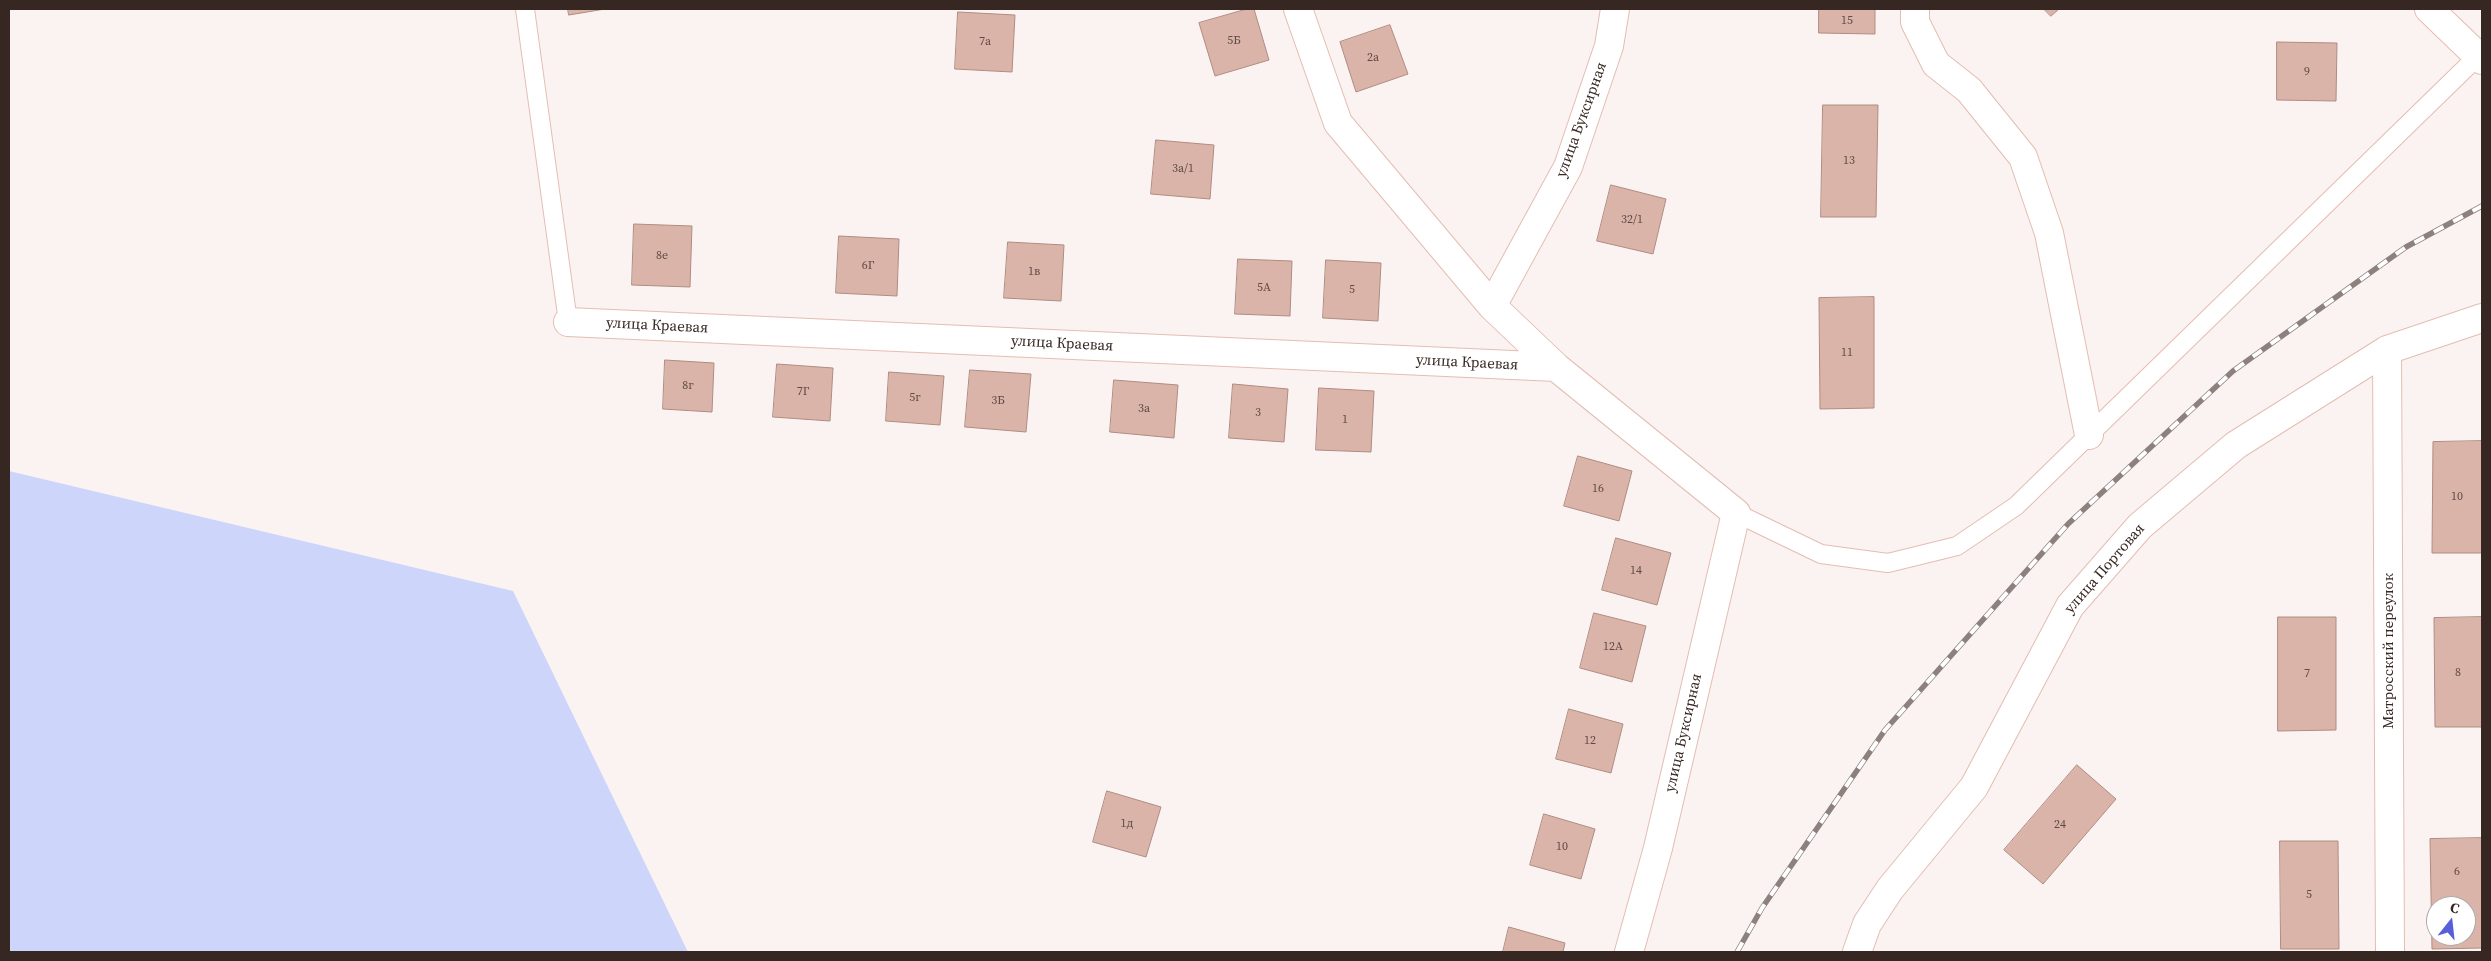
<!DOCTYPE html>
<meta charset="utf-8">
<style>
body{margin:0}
#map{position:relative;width:2491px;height:961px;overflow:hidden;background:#fbf3f1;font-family:"Source Serif 4",serif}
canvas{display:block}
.frame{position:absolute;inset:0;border:10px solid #362723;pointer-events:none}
.north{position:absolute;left:2426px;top:896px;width:50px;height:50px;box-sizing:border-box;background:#fff;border:1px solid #afa9a7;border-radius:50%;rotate:16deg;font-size:14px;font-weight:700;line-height:20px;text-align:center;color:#362723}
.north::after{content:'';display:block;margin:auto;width:18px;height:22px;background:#5860d7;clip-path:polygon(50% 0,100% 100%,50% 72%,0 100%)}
</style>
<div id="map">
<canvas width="2491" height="961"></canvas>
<div class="frame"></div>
<div class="north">С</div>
</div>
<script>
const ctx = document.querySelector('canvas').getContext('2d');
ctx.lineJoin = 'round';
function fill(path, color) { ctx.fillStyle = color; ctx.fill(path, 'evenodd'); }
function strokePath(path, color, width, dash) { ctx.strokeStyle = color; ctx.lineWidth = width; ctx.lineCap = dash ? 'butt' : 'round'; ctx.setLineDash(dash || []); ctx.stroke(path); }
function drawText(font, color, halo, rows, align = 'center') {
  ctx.font = font + ' "Source Serif 4",serif'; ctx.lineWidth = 5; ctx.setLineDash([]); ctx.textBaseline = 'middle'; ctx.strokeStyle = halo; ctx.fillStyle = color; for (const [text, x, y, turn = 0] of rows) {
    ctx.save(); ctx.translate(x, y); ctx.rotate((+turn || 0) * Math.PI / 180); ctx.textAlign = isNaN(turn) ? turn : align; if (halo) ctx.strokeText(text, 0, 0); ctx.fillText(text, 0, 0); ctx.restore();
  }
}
const green = new Path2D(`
 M9,471L513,591L688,952H9Z`);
const building = new Path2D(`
 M568,9H605L569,15Z
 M1247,9H1254L1269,60L1215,76L1199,23Z
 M1819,9H1875V34L1819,33Z
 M2044,9H2059L2051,16Z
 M958,12L1015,15L1012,72L955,69Z
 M1390,25L1408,74L1356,92L1340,42Z
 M2277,42L2337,43L2336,101L2277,100Z
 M1823,105H1878L1876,217H1821Z
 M1156,140L1214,145L1210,199L1151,194Z
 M1611,185L1666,199L1653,254L1597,241Z
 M634,224L692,226L690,287L632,285Z
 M839,236L899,239L897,296L836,293Z
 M1008,242L1064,245L1061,301L1004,298Z
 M1238,259L1292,261L1290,316L1235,314Z
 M1326,260L1381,263L1378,321L1323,318Z
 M1874,297V408L1820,409L1819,298Z
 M665,360L714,363L712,412L663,409Z
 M777,364L833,368L830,421L773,417Z
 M970,370L1031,374L1026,432L965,427Z
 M889,372L944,376L940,425L886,421Z
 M1114,380L1178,385L1174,438L1110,432Z
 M1233,384L1288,389L1284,442L1229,438Z
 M1319,388L1374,391L1371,452L1316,450Z
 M2482,441V553H2432L2433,442Z
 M1578,456L1632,471L1619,521L1564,506Z
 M1616,538L1671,553L1657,605L1602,590Z
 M1594,613L1646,626L1632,682L1580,668Z
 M2278,617H2336V730L2278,731Z
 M2482,617V727H2435L2434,618Z
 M1569,709L1623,724L1611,773L1556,759Z
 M2077,765L2116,799L2043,884L2004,850Z
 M1107,791L1161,807L1146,857L1093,842Z
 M1544,814L1595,829L1581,879L1530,865Z
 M2482,838V948L2432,949L2430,839ZM2436,906H2466V936H2436Z
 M2280,841H2338L2339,949H2281Z
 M1509,927L1565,943L1563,952H1503Z`);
const service = new Path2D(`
 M525,9L568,322
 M1736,513L1821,554L1888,563L1957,546L2016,506L2478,56`);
const minor = new Path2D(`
 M1298,9L1338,123L1492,306L1556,367L1736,513L1658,848L1629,952
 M1915,9V22L1936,64L1969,90L2023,157L2049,233L2089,435
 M2429,9L2482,60
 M1492,306L1568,167L1609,46L1615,9
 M568,322L1556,367
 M2387,350L2390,952
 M1857,952L1867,924L1890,889L1974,787L2070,606L2140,526L2236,445L2387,350L2482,318`);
const rail = new Path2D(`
 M1737,952L1762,908L1885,730L2068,524L2233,371L2406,247L2482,206`);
const numberNames = [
 ["15",1847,21],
 ["5Б",1234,41],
 ["7а",985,42],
 ["2а",1373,58],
 ["9",2307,72],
 ["13",1849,161],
 ["3а/1",1183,169],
 ["32/1",1632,220],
 ["8е",662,256],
 ["6Г",868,266],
 ["1в",1034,272],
 ["5А",1264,288],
 ["5",1352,290],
 ["11",1847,353],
 ["8г",688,386],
 ["7Г",803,392],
 ["5г",915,398],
 ["3Б",998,401],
 ["3а",1144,409],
 ["3",1258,413],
 ["1",1345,420],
 ["16",1598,489],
 ["10",2457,497],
 ["14",1636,571],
 ["12А",1613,647],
 ["8",2458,673],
 ["7",2307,674],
 ["12",1590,741],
 ["1д",1127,824],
 ["24",2060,825],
 ["10",1562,847],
 ["6",2457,872],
 ["5",2309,895]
];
const streetNames = [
 ["улица Буксирная",1582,120,-70],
 ["улица Краевая",657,326,3],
 ["улица Краевая",1062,344,3],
 ["улица Краевая",1467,363,3],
 ["улица Портовая",2105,569,-49],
 ["Матросский переулок",2389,651,-90],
 ["улица Буксирная",1684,733,-77]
];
fill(green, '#cdd5fa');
fill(building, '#dbb4a9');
strokePath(building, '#b08b81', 1);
strokePath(service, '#e4bdb2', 20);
strokePath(minor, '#e4bdb2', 30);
strokePath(service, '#fff', 18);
strokePath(minor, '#fff', 28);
strokePath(rail, '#8d817e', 5.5);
strokePath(rail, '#fff', 4, [11]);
drawText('12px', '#5f4a44', null, numberNames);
drawText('15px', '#362723', '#fff', streetNames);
</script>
